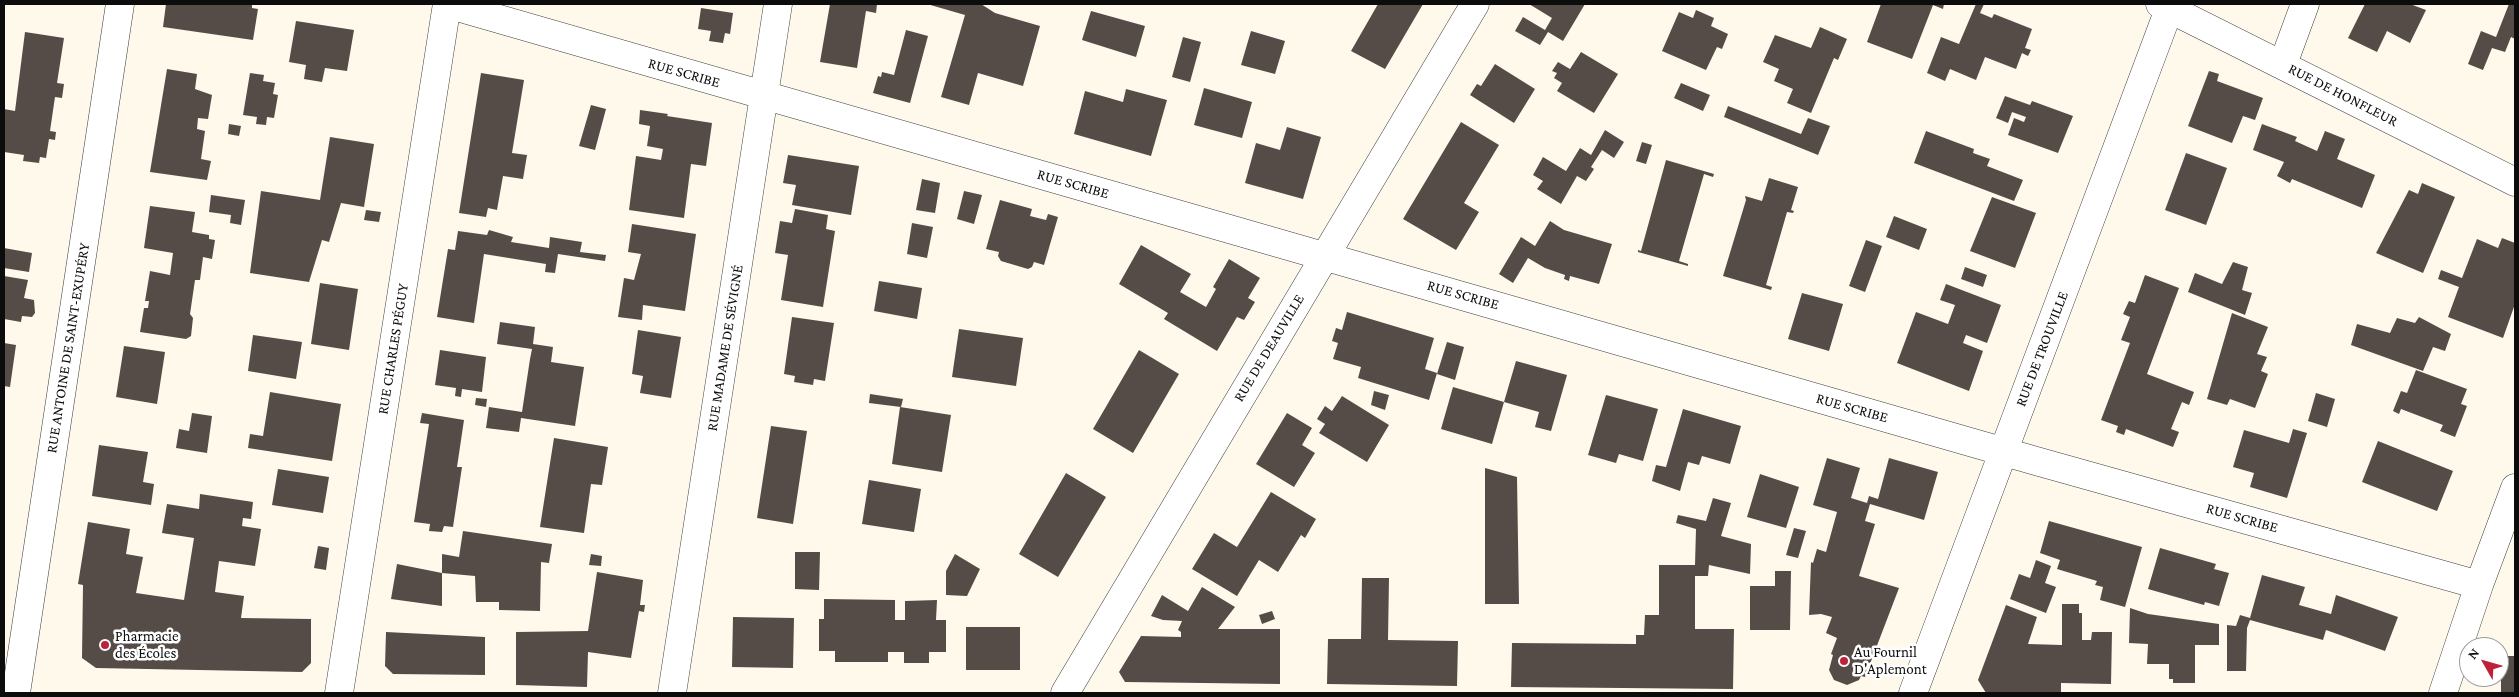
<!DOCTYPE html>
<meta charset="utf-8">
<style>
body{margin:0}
#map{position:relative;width:2519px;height:697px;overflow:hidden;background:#fff9ec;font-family:"Crimson Pro",serif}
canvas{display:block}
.frame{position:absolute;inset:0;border:5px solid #0c0c0c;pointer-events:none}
.north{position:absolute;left:2459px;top:637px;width:50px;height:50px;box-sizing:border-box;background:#fff;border:1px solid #9e9e9e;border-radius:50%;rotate:308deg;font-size:14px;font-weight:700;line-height:20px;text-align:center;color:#0c0c0c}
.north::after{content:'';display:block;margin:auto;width:18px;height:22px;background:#be2238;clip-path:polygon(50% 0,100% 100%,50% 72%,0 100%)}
</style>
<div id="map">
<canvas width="2519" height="697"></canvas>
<div class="frame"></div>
<div class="north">N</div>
</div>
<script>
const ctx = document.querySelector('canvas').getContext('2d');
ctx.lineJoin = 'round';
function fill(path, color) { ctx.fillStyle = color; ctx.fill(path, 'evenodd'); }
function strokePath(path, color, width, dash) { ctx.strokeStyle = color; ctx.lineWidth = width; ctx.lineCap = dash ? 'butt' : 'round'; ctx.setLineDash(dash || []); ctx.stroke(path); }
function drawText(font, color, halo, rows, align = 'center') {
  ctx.font = font + ' "Crimson Pro",serif'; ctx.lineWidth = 5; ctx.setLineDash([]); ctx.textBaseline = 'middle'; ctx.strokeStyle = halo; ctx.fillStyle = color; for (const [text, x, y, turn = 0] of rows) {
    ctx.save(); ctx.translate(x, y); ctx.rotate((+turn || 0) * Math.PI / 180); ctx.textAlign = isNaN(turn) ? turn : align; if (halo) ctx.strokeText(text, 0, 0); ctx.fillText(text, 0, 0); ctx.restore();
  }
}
const building = new Path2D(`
 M166,4H252V8L258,9L253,40L163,27Z
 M830,4H877L876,13L866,11L857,68L820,62Z
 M927,4H981L995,13L1040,26L1023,86L978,73L969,105L941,97L965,15Z
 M1378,4H1423L1385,69L1351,51Z
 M1529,4H1585L1563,41L1548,32L1540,45L1515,31L1523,17L1545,30L1552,18Z
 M1881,4H1944L1943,9L1933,5L1912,59L1867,42Z
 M1976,4H1984L1980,13L1992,18L1994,14L2032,29L2025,48L2031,50L2028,56L2022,53L2016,69L1985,57L1976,80L1950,69L1945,81L1927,73L1941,37L1959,44Z
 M2365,4H2410L2426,10L2410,43L2387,31L2377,52L2348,38Z
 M2509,4H2515V39L2511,37L2505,52L2492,48L2483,70L2468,64L2481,31L2496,37Z
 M701,8L733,13L730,34L725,33L723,43L709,41L711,31L698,29Z
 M1696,10L1714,18L1711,26L1728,34L1722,49L1717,47L1706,70L1662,51L1679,12L1693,18Z
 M1091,11L1145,26L1136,57L1082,40Z
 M296,21L354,30L347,71L325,68L322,82L304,79L306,65L289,62Z
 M1820,27L1847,39L1838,60L1834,58L1811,113L1787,103L1793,89L1774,81L1779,69L1763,62L1775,35L1811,48Z
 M906,30L928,36L910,103L873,93L878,76L881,77L882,72L894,75Z
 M1251,31L1285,41L1275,74L1241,65Z
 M25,32L64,38L57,83L64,84L62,98L55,97L50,131L56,132L55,140L49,139L46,158L40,157L39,163L23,161L24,155L4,152V109L15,111Z
 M1183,37L1201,42L1190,82L1172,77Z
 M1581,52L1618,74L1594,113L1557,91L1562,83L1554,78L1557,73L1552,71L1558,62L1570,69Z
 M1495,64L1535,89L1514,123L1470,95L1477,84L1481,86Z
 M167,69L197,74L195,89L212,95L208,119L198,118L197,129L205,131L201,159L211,161L207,180L150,172Z
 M2209,71L2219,74L2217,81L2263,98L2255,120L2243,116L2232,143L2188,126Z
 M250,73L264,75L263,81L275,83L273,94L278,95L274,118L267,117L266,125L256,124L257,117L243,115Z
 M481,73L524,80L512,153L527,155L523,179L503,176L497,210L488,208L486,217L459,213Z
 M1681,83L1710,95L1703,111L1674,98Z
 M1204,88L1252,102L1242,138L1194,125Z
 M1126,89L1167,100L1151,156L1074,134L1085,91L1123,102Z
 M2005,96L2030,105L2032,101L2073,116L2058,153L2008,135L2014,118L2024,122L2026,117L2012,112L2008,123L1996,118Z
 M591,105L606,109L595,150L579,146Z
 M1728,106L1801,134L1808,118L1830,126L1818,155L1724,117Z
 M640,110L668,114L667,116L712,123L706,166L691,164L684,218L629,210L636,156L661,160L663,149L647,146L650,126L639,124Z
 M1461,122L1499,145L1464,203L1479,212L1456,250L1403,219Z
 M229,124L241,126L239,136L228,134Z
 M2262,124L2297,137L2295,141L2317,151L2325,131L2345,139L2337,159L2375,175L2362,208L2292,179L2290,183L2277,176L2284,162L2253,150Z
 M1287,127L1321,137L1303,199L1245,183L1256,143L1280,150Z
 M1605,130L1624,142L1614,158L1602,150L1591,167L1594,169L1586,181L1577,176L1561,204L1537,189L1543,181L1533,175L1543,157L1566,171L1580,148L1591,155Z
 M1926,131L1974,149L1973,153L1990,159L1987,166L2023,180L2014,201L1914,163Z
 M330,137L374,144L364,207L341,203L329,242L322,240L309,282L250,273L261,191L320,200Z
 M1642,142L1652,145L1646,164L1636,161Z
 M2186,153L2227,168L2206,225L2165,210Z
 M788,155L859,166L851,215L792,205L796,185L783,183Z
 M1666,160L1714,174L1713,177L1704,174L1679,261L1688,264V266L1638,252V250L1641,251Z
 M1769,178L1798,187L1791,210L1794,211L1793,213L1787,212L1766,285L1772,287L1771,290L1723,276L1746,200L1745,196L1762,201Z
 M922,179L940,183L935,213L916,210Z
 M2422,183L2455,197L2423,273L2376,253L2409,190L2418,194Z
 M964,191L982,195L974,224L957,219Z
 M211,195L245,200L241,225L230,223L231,215L209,212Z
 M1992,197L2036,213L2015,268L1970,251Z
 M1000,200L1032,209L1030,216L1046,220L1048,214L1058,217L1044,265L1034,262L1032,267L1028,269L1001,261L998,256L999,252L986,249Z
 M150,206L195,212L192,232L209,235V239L215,240L212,259L203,257L200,280H195L190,314L193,318L191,336L186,339L140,332L144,308H148L149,301H145L150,271L170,275L173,253L144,248Z
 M795,209L828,215L826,229L835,231L823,307L781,300L788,255L775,253L780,221L792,223Z
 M366,210L381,212L379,222L364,220Z
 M1894,216L1927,229L1919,250L1886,237Z
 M1550,221L1564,230L1612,244L1599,284L1570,276L1569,281L1564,279L1565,275L1545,268L1528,258L1513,283L1499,274L1521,237L1535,246Z
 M912,223L933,227L927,258L907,254Z
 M632,224L696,234L685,311L643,305L642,320L618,317L624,278L634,280L641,254L628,252Z
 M489,230L513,237L511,242L549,248L550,237L582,242L580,252L606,255L605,261L558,254L555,273L545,272L546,264L484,254L474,323L437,317L448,249L455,250L458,231L487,235Z
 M2502,238L2515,243V304L2503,338L2448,317L2459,287L2438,279L2441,270L2462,278L2477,239L2498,248Z
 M1866,240L1882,246L1865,292L1849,286Z
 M1141,245L1191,274L1180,292L1206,307L1216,289L1213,287L1229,259L1260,278L1248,298L1255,302L1244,320L1237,317L1217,351L1164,319L1168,313L1119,284Z
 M4,248L32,253L29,272L4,268Z
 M2233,262L2248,267L2242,290L2252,293L2245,315L2188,292L2195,273L2222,284Z
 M1965,267L1987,275L1983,287L1961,279Z
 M2145,275L2179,288L2147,374L2194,392L2189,405L2182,402L2171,429L2179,432L2173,447L2126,429L2124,435L2116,432L2118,426L2101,420L2130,343L2121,340L2130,317L2123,314L2129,301L2135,303Z
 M4,276L28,280L24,298L34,300L35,313L32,317L22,316L21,322L4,319Z
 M879,281L922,288L917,319L874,311Z
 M320,283L358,289L349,350L311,344Z
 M1946,284L2001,305L1987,343L1966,335L1963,343L1983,351L1969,391L1897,363L1916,312L1948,324L1955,305L1940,300Z
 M1802,293L1843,304L1829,351L1788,339Z
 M1347,312L1434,338L1425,369L1437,373L1429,400L1358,378L1361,367L1333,359L1338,343L1332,341L1336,328L1342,330Z
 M2232,313L2268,327L2257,354L2267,357L2261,371L2268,374L2255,408L2230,399L2227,405L2207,399Z
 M792,317L834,323L825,381L814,379L813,385L794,382L795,376L784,374Z
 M2419,317L2451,334L2445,351L2433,347L2423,371L2351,345L2357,324L2390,333L2397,318L2415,323Z
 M500,322L535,327L533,344L553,347L551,362L584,367L575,426L521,418L519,432L486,428L489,407L522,412L530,359L532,349L497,344Z
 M959,329L1023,338L1016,386L952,377Z
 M638,330L681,337L671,398L640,393L643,376L632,374Z
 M253,335L302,342L296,379L248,371Z
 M1447,342L1464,347L1455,380L1437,374Z
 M4,343L16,345L10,387L4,386Z
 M124,346L165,352L157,404L116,397Z
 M440,350L486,357L482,392L462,389L461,397L455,396L456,388L435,385Z
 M1139,350L1179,374L1133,453L1093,429Z
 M1516,361L1567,375L1551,431L1535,427L1539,412L1504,402L1492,444L1441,429L1453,387L1504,402Z
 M2416,370L2467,389L2461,404L2467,406L2455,437L2440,431L2443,425L2401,409L2399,414L2393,411L2401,391L2407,393Z
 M1374,391L1389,395L1385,410L1371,405Z
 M270,392L341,404L332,461L248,448L250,434L263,436Z
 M2316,393L2335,399L2327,427L2308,421Z
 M870,394L903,399L901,407L869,403Z
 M1606,395L1658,409L1643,461L1619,454L1616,463L1588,455Z
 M1342,396L1389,425L1367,462L1319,433L1325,424L1317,419L1325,406L1332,411Z
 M476,398L487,399L486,407L475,405Z
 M900,407L951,415L942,472L892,464Z
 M1683,409L1741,426L1730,464L1702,456L1699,465L1688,462L1680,491L1652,481L1656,465L1666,467Z
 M192,413L212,416L207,453L176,448L179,429L189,431Z
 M422,413L464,420L457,467H462L453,527L444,526L442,532L429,531L430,524L414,522L429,424L420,423Z
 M1287,413L1312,428L1302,445L1315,453L1294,487L1256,464Z
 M771,426L807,431L793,524L757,518Z
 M2293,429L2307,433L2287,498L2250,487L2254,473L2233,467L2244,430L2289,443Z
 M554,438L608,447L602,485L591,484L584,533L540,527Z
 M2378,441L2453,471L2437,511L2362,482Z
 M99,445L148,452L143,482L154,484L151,505L92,496Z
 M1827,458L1860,468L1851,498L1867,503L1869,496L1878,499L1889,458L1938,472L1924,520L1870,504L1865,521L1875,524L1859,576L1899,588L1865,677L1861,676L1859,680L1847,685L1834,680L1829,670L1833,655L1831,654L1837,638L1826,633L1832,617L1821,614L1809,615L1811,562L1813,563L1817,549L1826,552L1837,512L1813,505Z
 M1485,468L1517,477L1519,604H1485Z
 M278,469L329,477L323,513L272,505Z
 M1066,473L1106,497L1058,577L1019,554Z
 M1760,474L1799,487L1786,528L1747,517Z
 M869,480L921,489L914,532L862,524Z
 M1271,492L1316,519L1305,538L1301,535L1278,572L1259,560L1237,596L1192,569L1214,533L1237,547Z
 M200,494L253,502L251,519L243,518L242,526L261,529L255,566L219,561L215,592L244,596L241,618L311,619V663L302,672L96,668L82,658L83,585L78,584L88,522L130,529L126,554L143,557L136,593L184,600L194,538L162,533L167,504L199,509Z
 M1713,498L1731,503L1721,536L1751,544L1750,574L1709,565L1708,576H1695V629H1734L1733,689L1511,687L1512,643L1636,644V635H1644L1645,615H1659V565H1695L1696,529L1676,523L1678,515L1706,521Z
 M2049,521L2142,547L2125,607L2100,600L2103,587L2095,585L2097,581L2057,569L2060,560L2040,553Z
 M1794,528L1806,531L1798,558L1786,555Z
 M463,531L552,544L549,563L541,562L540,611L499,610V602H476L475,576L442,573V606L391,599L397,564L442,573V554L459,557Z
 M318,546L329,548L326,570L314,568Z
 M2160,548L2216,564L2214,569L2229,573L2219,606L2205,602L2204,605L2148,589Z
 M795,552H820L819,590L795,589Z
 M591,554L602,556L601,566L589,565Z
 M955,554L980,569L967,596L946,595V571Z
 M2036,560L2051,566L2045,583L2056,587L2046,613L2010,599L2019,574L2030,578Z
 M1775,571H1791L1790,630H1750V586H1775Z
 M597,572L643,580L640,605H645L644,612L639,611L631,658L588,652L587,687L516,685V632L588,631Z
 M2262,575L2305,587L2299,605L2331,614L2336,595L2398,617L2385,651L2326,630L2323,640L2250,620L2247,628L2246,671H2227V625L2236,626L2240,615L2250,618Z
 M1362,578H1389L1388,640L1458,641L1457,686L1327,684L1328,639H1361Z
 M1202,587L1235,607L1218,629H1280V684L1125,682L1119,672L1141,636L1181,637V632L1178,630L1182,621L1163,620L1151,616L1162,595L1188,611Z
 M824,599L895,600V620H905V601L937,600L936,620H946V652H929V663H904V652H888V662H835V651H819V619H824Z
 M2062,604H2079V613H2082V640H2091L2092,632H2112L2111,684L2061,683V693H1986L1978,680L2006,605L2037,617L2028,644L2062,645Z
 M2130,608L2148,614L2219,624V645H2195V683H2173V679H2169V664H2147L2148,644L2129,643Z
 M1272,611L1275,619L1262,624L1259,615Z
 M733,617L794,618L793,668L732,667Z
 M966,627H1020V670H966Z
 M386,632L485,637V675L393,674L385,666Z
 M2501,656H2515V693H2501Z`);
const minor = new Path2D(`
 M447,4L2036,461L2479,585
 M2160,4L2515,182
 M2283,64L2305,4
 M16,693L120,4
 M339,693L447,4
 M672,693L778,4
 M1065,693L1475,4
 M1913,693L2171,4
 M2443,693L2479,585L2515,488`);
const markers = [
 [105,645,5,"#be2238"],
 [1844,661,5,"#be2238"]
];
const streetNames = [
 ["RUE SCRIBE",684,73,16],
 ["RUE DE HONFLEUR",2343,95,27],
 ["RUE SCRIBE",1073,184,16],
 ["RUE SCRIBE",1463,295,16],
 ["RUE ANTOINE DE SAINT-EXUPÉRY",68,348,-81],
 ["RUE MADAME DE SÉVIGNÉ",725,348,-81],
 ["RUE DE DEAUVILLE",1269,348,-59],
 ["RUE CHARLES PÉGUY",393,349,-81],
 ["RUE DE TROUVILLE",2042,349,-69],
 ["RUE SCRIBE",1852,408,16],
 ["RUE SCRIBE",2242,518,16]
];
const poiNames = [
 ["Pharmacie",115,636],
 ["des Écoles",115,653],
 ["Au Fournil",1854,652],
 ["D'Aplemont",1854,669]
];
fill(building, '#554c48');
strokePath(minor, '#3f3f3f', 29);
strokePath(minor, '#fff', 28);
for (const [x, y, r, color] of markers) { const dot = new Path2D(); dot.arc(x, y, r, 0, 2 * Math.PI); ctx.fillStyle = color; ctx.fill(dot); strokePath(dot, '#fff', 2); }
drawText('15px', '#0c0c0c', '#fff', streetNames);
drawText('15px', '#0c0c0c', '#fff', poiNames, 'left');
</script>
